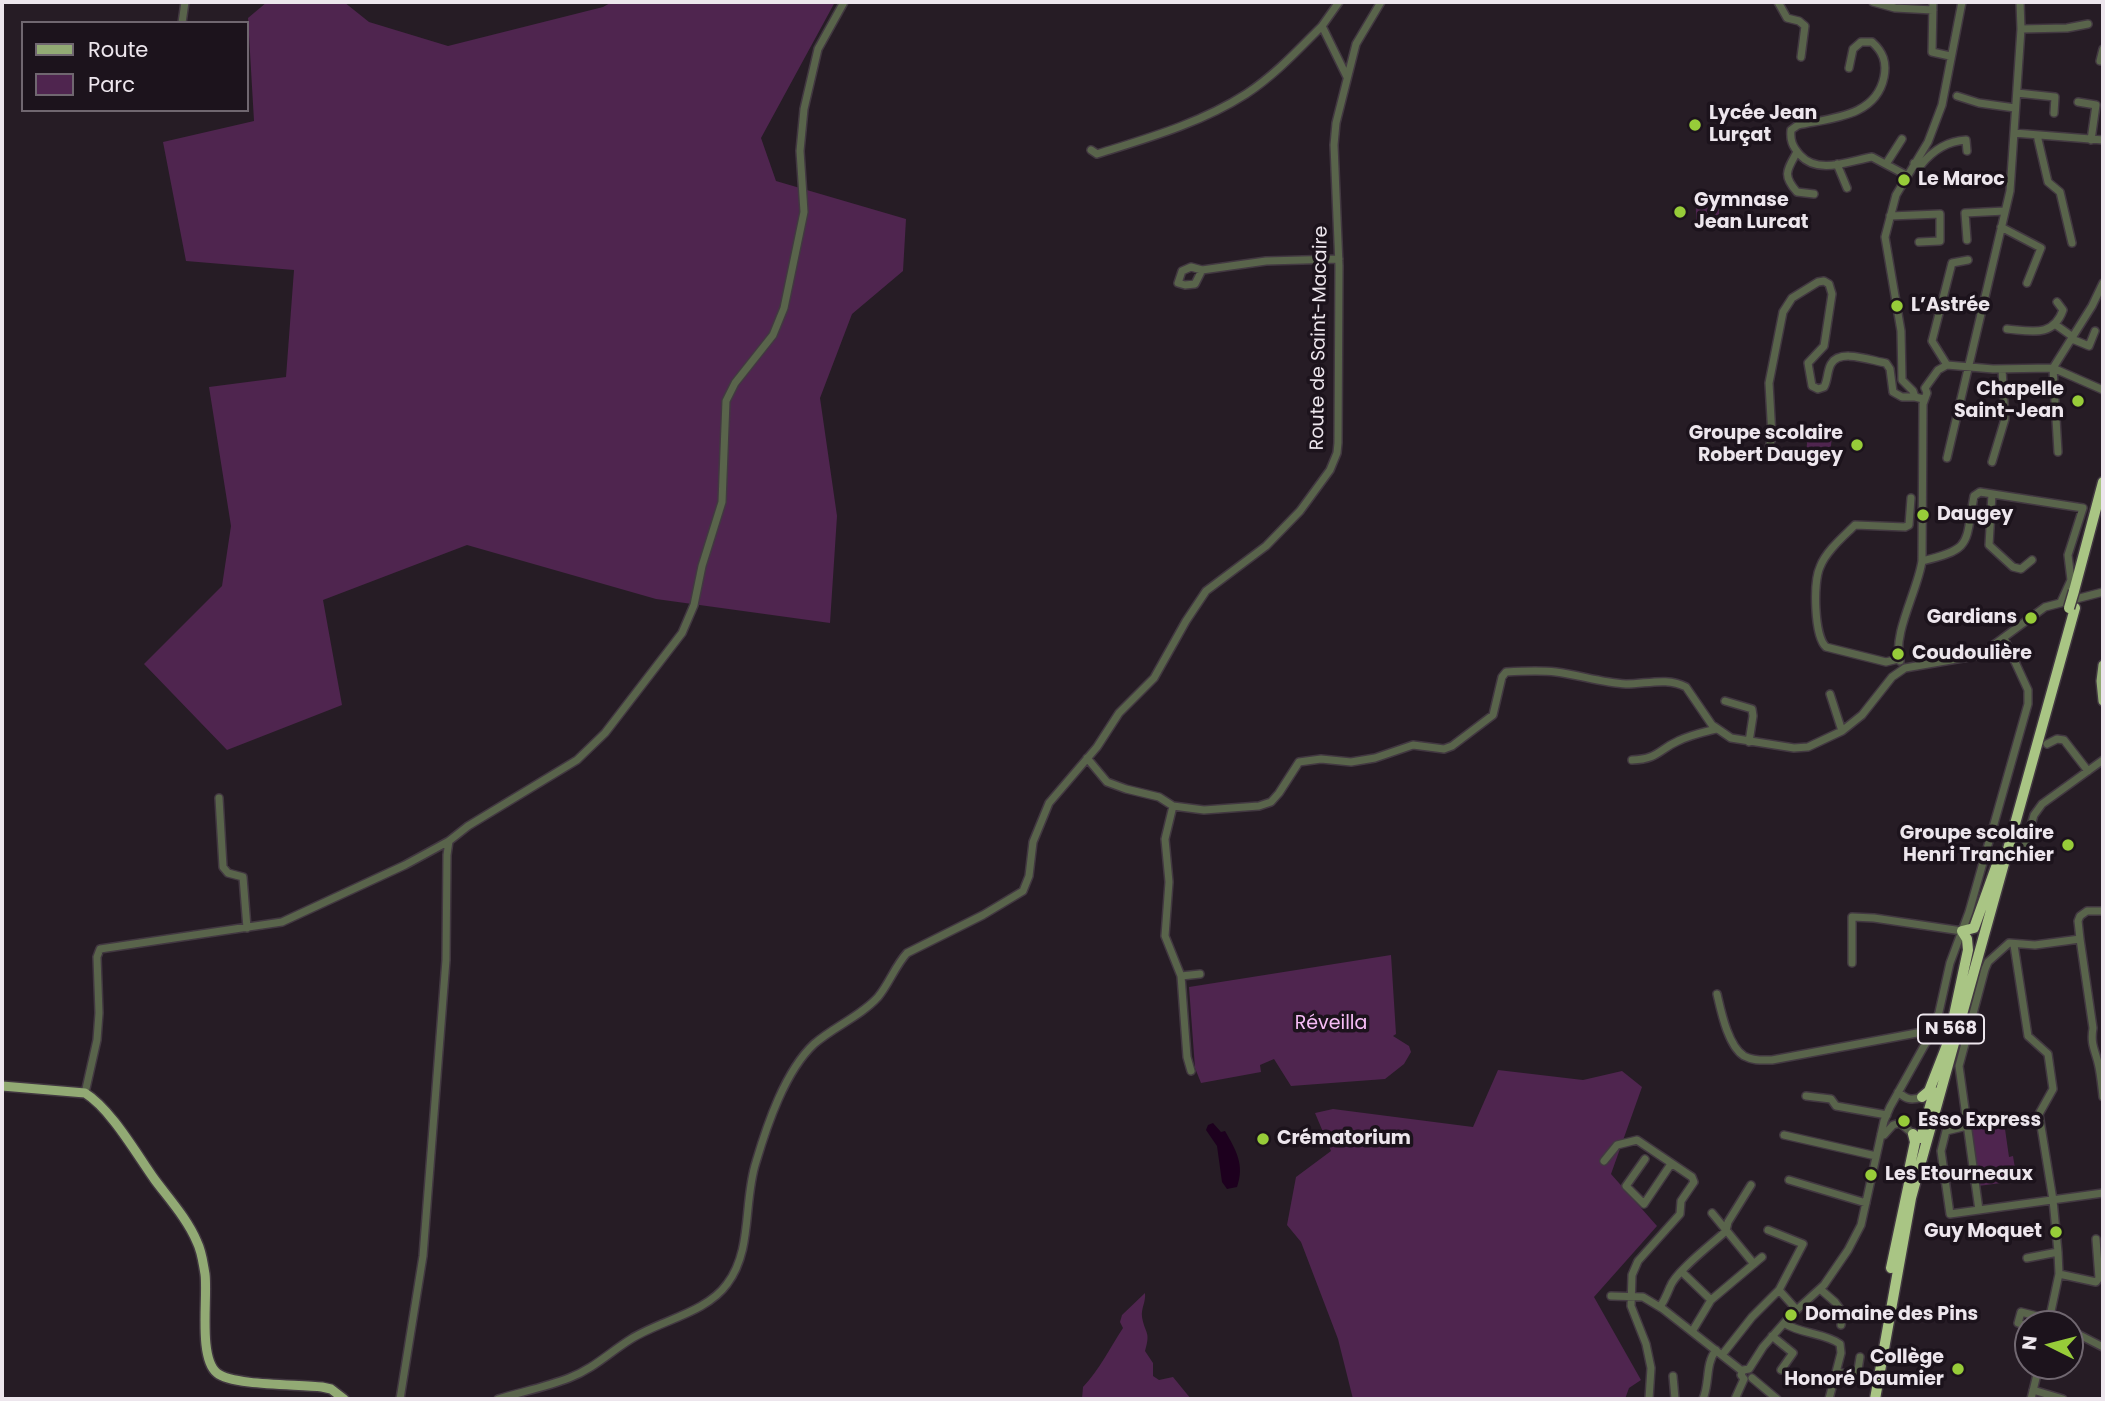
<!DOCTYPE html>
<meta charset="utf-8">
<style>
body{margin:0}
#map{position:relative;width:2105px;height:1401px;overflow:hidden;background:#261c25;font-family:Poppins,sans-serif}
canvas{display:block}
.frame{position:absolute;inset:0;border:4px solid #ede6ed;pointer-events:none}
.legend{position:absolute;left:21px;top:21px;width:228px;height:91px;box-sizing:border-box;background:#1c131c;border:2px solid #706770;margin:0;padding:9px 12px;list-style:none;font-size:21px;color:#ede6ed}
.legend li{display:flex;align-items:center;gap:14px;height:35px}
.legend b{width:35px;border:2px solid #706770}
.north{position:absolute;left:2014px;top:1310px;width:70px;height:70px;box-sizing:border-box;background:#1c131c;border:2px solid #706770;border-radius:50%;rotate:276deg;font-size:19px;font-weight:700;line-height:28px;text-align:center;color:#ede6ed}
.north::after{content:'';display:block;margin:auto;width:24px;height:32px;background:#97cc39;clip-path:polygon(50% 0,100% 100%,50% 72%,0 100%)}
</style>
<div id="map">
<canvas width="2105" height="1401"></canvas>
<div class="frame"></div>
<ul class="legend">
<li><b style="height:9px;background:#92aa74"></b>Route</li>
<li><b style="height:19px;background:#4f254f"></b>Parc</li>
</ul>
<div class="north">N</div>
</div>
<script>
const ctx = document.querySelector('canvas').getContext('2d');
ctx.lineJoin = 'round';
function fill(path, color) { ctx.fillStyle = color; ctx.fill(path, 'evenodd'); }
function strokePath(path, color, width, dash) { ctx.strokeStyle = color; ctx.lineWidth = width; ctx.lineCap = dash ? 'butt' : 'round'; ctx.setLineDash(dash || []); ctx.stroke(path); }
function drawText(font, color, halo, rows, align = 'center') {
  ctx.font = font + ' Poppins,sans-serif'; ctx.lineWidth = 7; ctx.setLineDash([]); ctx.textBaseline = 'middle'; ctx.strokeStyle = halo; ctx.fillStyle = color; for (const [text, x, y, turn = 0] of rows) {
    ctx.save(); ctx.translate(x, y); ctx.rotate((+turn || 0) * Math.PI / 180); ctx.textAlign = isNaN(turn) ? turn : align; if (halo) ctx.strokeText(text, 0, 0); ctx.fillText(text, 0, 0); ctx.restore();
  }
}
const green = new Path2D(`
 M267,2H344L369,22L448,46L603,7L612,2H835L761,138L776,181L906,219L903,271L852,314L820,398L837,516L830,623L656,599L467,545L323,600L342,705L227,750L144,664L222,586L231,526L209,387L286,377L294,270L186,261L163,142L254,121L248,18Z
 M1718,192L1720,229L1697,230L1695,193Z
 M1809,425L1833,427L1829,464L1805,462Z
 M1391,955L1396,1034L1393,1036L1409,1046L1411,1052L1404,1064L1385,1079L1291,1086L1274,1059L1260,1065L1261,1072L1201,1083L1195,1068L1189,987Z
 M1498,1070L1583,1080L1622,1071L1642,1087L1611,1174L1657,1226L1594,1297L1641,1380L1629,1388L1625,1399H1353L1338,1339L1301,1242L1287,1225L1296,1177L1331,1151L1315,1113L1333,1109L1473,1127Z
 M2004,1122L2009,1157L2013,1156L2017,1181L1978,1186L1970,1127Z
 M1145,1293C1146,1302 1141,1308 1142,1317C1145,1334 1151,1331 1145,1351L1153,1363V1376L1159,1380L1173,1377L1191,1399H1082L1083,1387C1099,1370 1110,1348 1123,1328L1120,1322L1122,1315Z`);
const water = new Path2D(`
 M1213,1123L1221,1132L1225,1131C1236,1150 1245,1165 1237,1187L1227,1189L1222,1182L1217,1146L1206,1130L1208,1125Z`);
const minor = new Path2D(`
 M1339,2L1322,26L1347,77
 M1778,2L1787,18L1799,21L1805,26L1801,57
 M1873,2L1895,8L1933,10
 M1933,2L1932,52L1950,56
 M182,23L185,2
 M2021,29L2067,28L2088,24
 M2100,61L2103,49
 M1849,68L1853,49L1861,42H1872C1883,52 1887,62 1884,77C1876,117 1831,118 1798,125L1791,130C1790,140 1792,146 1800,155C1818,175 1849,161 1872,157L1906,175
 M2017,93L2055,97L2054,113
 M1957,96L1979,103L2015,108
 M2078,102L2096,105L2091,140
 M2014,133L2103,140
 M2037,135L2048,182L2060,192L2072,243
 M1091,150L1097,154C1148,138 1201,123 1246,94C1275,75 1298,50 1322,26
 M1797,152C1787,170 1782,175 1797,192L1814,194
 M1914,163L1921,165C1933,150 1947,141 1966,140L1967,151
 M1837,164L1847,188
 M1886,164L1902,139
 M1890,216L1940,214V241L1919,242
 M2001,227L2041,248L2027,283
 M1967,240L1965,213L2005,211
 M1202,270L1195,284L1185,285L1178,283L1182,271L1191,267L1202,270L1266,261L1339,259
 M2056,325L2073,337
 M2007,329C2031,331 2053,338 2063,310L2057,302
 M2072,339L2089,346L2095,331
 M1947,365L1932,341L1952,263L1968,260
 M1925,388L1938,370L1947,365L1993,369L2053,368L2103,390
 M1923,399L1915,397L1913,391L1902,380L1901,331L1885,237L1896,195L1928,142L1942,105L1962,2
 M1768,451L1772,437L1769,383L1783,312L1792,298L1818,282L1824,281L1829,284L1832,294L1824,346L1808,363L1812,386L1818,389L1824,387C1828,380 1827,371 1831,364C1840,348 1872,361 1886,363L1890,369L1893,392L1902,397H1915
 M2058,452L2053,368L2092,306L2103,283
 M1947,458L2010,191L2021,29L2020,2
 M1992,462L2005,419L2002,369
 M1992,494L1989,545L2013,567L2021,569L2032,560
 M1922,561C1973,549 1965,544 1974,496L1980,492L2083,508L2068,555L2071,580L2061,602
 M1898,659L1886,662L1826,647C1814,636 1813,582 1820,567C1826,551 1843,537 1855,525L1905,527L1909,525L1911,498
 M1900,661C1892,634 1918,590 1922,561L1923,404L1927,393L1925,388
 M1830,694L1842,731
 M1725,701L1752,709L1753,716L1749,742
 M2047,744L2057,739L2064,740L2088,771
 M1087,758L1107,782L1126,789L1159,797L1173,806L1204,810L1259,806L1271,802L1279,793L1299,762L1321,759L1351,762L1375,758L1413,745L1444,749L1452,746L1493,715L1502,677L1506,672C1522,671 1540,670 1556,672C1579,675 1603,683 1626,684C1647,684 1667,677 1686,687L1712,725L1731,738L1794,748L1808,747L1842,731L1862,715L1892,677L1905,668L1980,655L2045,607L2103,592
 M1632,760C1658,759 1658,750 1678,741C1690,735 1704,732 1716,729
 M219,798L223,867L228,873L243,877L247,928
 M1173,806L1165,839L1169,882L1165,936L1181,976L1187,1057L1191,1071
 M2025,846L2034,815L2042,804L2103,760
 M2103,911H2087L2080,916L2078,921L2080,939L2035,945L2009,943L1988,962L1985,969L1959,1066L1979,1210L2103,1193
 M2080,939L2093,1028C2090,1046 2096,1051 2099,1067C2101,1077 2102,1087 2103,1097
 M2014,945L2028,1036L2048,1054L2053,1089L2039,1114L2053,1200L2058,1252L2059,1274L2050,1316L2045,1318L2048,1324
 M1852,963V917L1874,918L1962,931
 M1181,976L1200,974
 M1717,994C1721,1011 1728,1046 1744,1056C1753,1061 1763,1060 1772,1060L1933,1030
 M1898,1092C1906,1099 1911,1101 1922,1097
 M85,1093L97,1040L99,1013L97,957L100,949L282,922L405,865L449,841L468,826L577,760L605,733L682,633L694,605L702,566L722,502L726,401L735,383L773,335L784,308L804,212L800,151L804,109L818,49L844,2
 M1806,1096L1831,1099L1836,1106L1887,1115
 M1967,1126L1946,1131L1941,1151L1950,1214L1979,1210
 M1881,1134L1884,1135L1893,1125L1900,1123L1913,1134
 M1784,1135L1876,1156
 M1645,1159L1626,1186L1644,1204L1671,1164
 M1604,1161L1617,1145L1637,1140L1692,1177L1694,1182L1681,1201L1680,1214L1638,1261L1632,1275L1631,1306L1646,1344L1651,1368L1649,1399
 M1789,1180L1866,1203
 M1712,1213L1754,1264
 M1768,1230L1803,1244L1779,1290L1796,1309
 M2027,1258L2058,1252
 M1682,1272L1711,1300
 M2059,1274L2096,1282L2099,1278L2096,1239
 M1820,1289L1835,1302L1843,1313L1841,1325
 M1611,1296L1643,1297L1663,1309L1742,1371
 M1660,1307C1666,1298 1666,1296 1670,1287C1675,1272 1713,1243 1726,1231L1728,1222L1751,1185
 M2053,1321L2058,1324
 M1784,1323C1800,1334 1825,1333 1840,1344L1841,1353L1829,1399
 M2028,1326L2018,1323L2021,1312L2045,1318
 M1693,1330L1711,1300L1762,1257
 M2070,1330L2103,1347
 M1772,1336L1793,1353L1781,1370
 M1722,1355L1752,1317L1779,1290
 M1836,1372L1857,1376L1860,1357
 M1673,1376L1675,1399
 M1752,1378L1777,1399
 M1744,1379L1741,1375L1743,1370L1749,1369L1763,1347L1791,1315L1824,1285L1848,1250L1861,1225L1884,1121L1890,1107L1933,1030L1939,1012L1950,963L1969,912L2028,704V690L2004,638
 M2033,1390L2063,1399
 M400,1399L423,1256L446,960L447,855L449,841
 M498,1399C521,1392 546,1387 569,1378C593,1369 610,1352 631,1339C661,1320 706,1313 727,1284C753,1250 743,1202 756,1162C767,1125 785,1071 814,1044C833,1027 861,1016 878,997C889,984 895,966 907,953L983,915L1023,891L1029,876L1033,842L1049,803L1097,747L1119,713L1154,678L1186,621L1206,591L1266,546L1300,511L1330,470L1337,453L1338,443L1339,266L1334,145L1336,123L1356,44L1381,2
 M1703,1399C1710,1383 1705,1364 1716,1350
 M1735,1399L1744,1379
 M2031,1399L2039,1366`);
const major = new Path2D(`
 M2103,665L2101,681L2103,701
 M2,1086L85,1093C111,1109 137,1155 155,1180C170,1200 188,1220 197,1242C202,1252 203,1263 205,1274C208,1297 198,1358 217,1373C233,1386 299,1384 322,1387L331,1389L344,1399`);
const highway = new Path2D(`
 M2074,591L2103,482
 M1950,1034L1968,950L1967,939L1962,931L1974,928L2000,856
 M1922,1097L1929,1091L1947,1045
 M1921,1138L1934,1092
 M1908,1175L1915,1142L1913,1134
 M1891,1268L1912,1169
 M1875,1399L1911,1198L2075,608`);
const highwayBridge = new Path2D(`
 M2069,608L2074,591`);
const markers = [
 [1695,125,7,"#97cc39"],
 [1904,180,7,"#97cc39"],
 [1680,212,7,"#97cc39"],
 [1897,306,7,"#97cc39"],
 [2078,401,7,"#97cc39"],
 [1857,445,7,"#97cc39"],
 [1923,515,7,"#97cc39"],
 [2031,618,7,"#97cc39"],
 [1898,654,7,"#97cc39"],
 [2068,845,7,"#97cc39"],
 [1904,1121,7,"#97cc39"],
 [1263,1139,7,"#97cc39"],
 [1871,1175,7,"#97cc39"],
 [2056,1232,7,"#97cc39"],
 [1791,1315,7,"#97cc39"],
 [1958,1369,7,"#97cc39"]
];
const shields = [
 [1951,1029,66]
];
const shieldNames = [
 ["N 568",1951,1029]
];
const poiNames = [
 ["Lycée Jean",1709,114],
 ["Lurçat",1709,136],
 ["Le Maroc",1918,180],
 ["Gymnase",1694,201],
 ["Jean Lurcat",1694,223],
 ["L’Astrée",1911,306],
 ["Chapelle",2064,390,"right"],
 ["Saint-Jean",2064,412,"right"],
 ["Groupe scolaire",1843,434,"right"],
 ["Robert Daugey",1843,456,"right"],
 ["Daugey",1937,515],
 ["Gardians",2017,618,"right"],
 ["Coudoulière",1912,654],
 ["Groupe scolaire",2054,834,"right"],
 ["Henri Tranchier",2054,856,"right"],
 ["Esso Express",1918,1121],
 ["Crématorium",1277,1139],
 ["Les Etourneaux",1885,1175],
 ["Guy Moquet",2042,1232,"right"],
 ["Domaine des Pins",1805,1315],
 ["Collège",1944,1358,"right"],
 ["Honoré Daumier",1944,1380,"right"]
];
const streetNames = [
 ["Route de Saint-Macaire",1320,338,-89]
];
const parkNames = [
 ["Réveilla",1331,1024]
];
fill(green, '#4f254f');
fill(water, '#1d001e');
strokePath(minor, '#423841', 10);
strokePath(major, '#423841', 12);
strokePath(highway, '#423841', 13);
strokePath(minor, '#59644b', 7);
strokePath(major, '#92aa74', 9);
strokePath(highway, '#a9c584', 10);
strokePath(highwayBridge, '#423841', 13, []);
strokePath(highwayBridge, '#a9c584', 10);
for (const [x, y, r, color] of markers) { const dot = new Path2D(); dot.arc(x, y, r, 0, 2 * Math.PI); ctx.fillStyle = color; ctx.fill(dot); strokePath(dot, '#1c131c', 2.5); }
for (const [x, y, w] of shields) { const box = new Path2D(); box.roundRect(x - w / 2, y - 14.5, w, 29, 5); ctx.fillStyle = '#1c131c'; ctx.fill(box); strokePath(box, '#ede6ed', 2); }
drawText('bold 18px', '#ede6ed', null, shieldNames);
drawText('bold 19px', '#ede6ed', '#1c131c', poiNames, 'left');
drawText('19px', '#ede6ed', '#1c131c', streetNames);
drawText('19px', '#f7bdf6', '#1c131c', parkNames);
</script>
